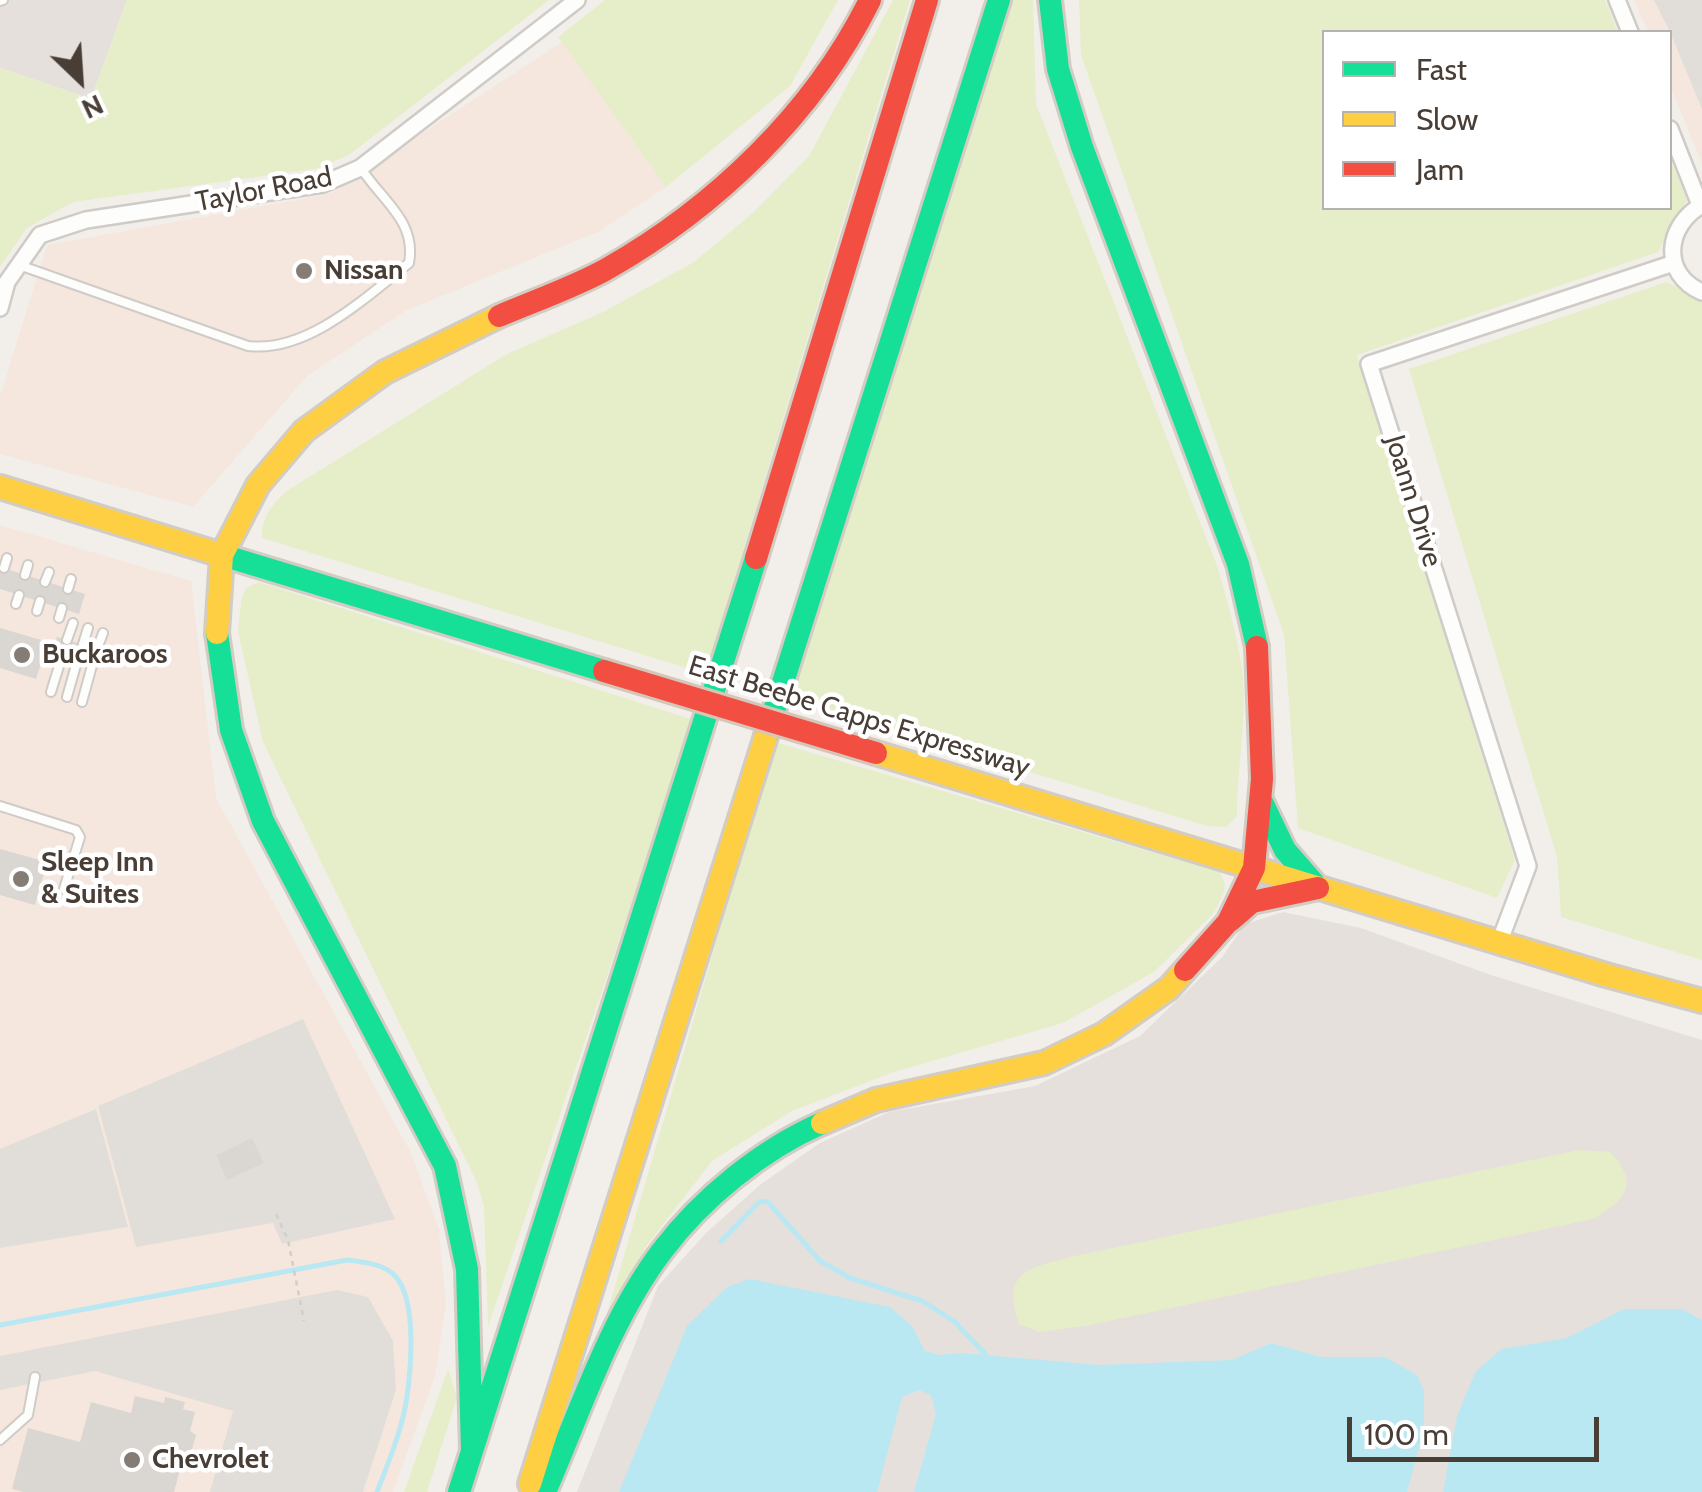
<!DOCTYPE html>
<style>
body{margin:0}
#map{position:relative;width:1702px;height:1492px;overflow:hidden;background:#f2efeb;font-family:Cabin,sans-serif}
canvas{display:block}
.legend{position:absolute;left:1322px;top:30px;width:350px;height:180px;box-sizing:border-box;background:#fff;border:2px solid #b6b2af;margin:0;padding:12px 18px;list-style:none;font-size:30px;color:#493e36}
.legend li{display:flex;align-items:center;gap:20px;height:50px}
.legend b{width:50px;border:2px solid #b6b2af}
.north{position:absolute;left:30px;top:30px;width:100px;height:100px;-webkit-text-stroke:8px #fff;paint-order:stroke;rotate:155deg;font-size:28px;font-weight:700;line-height:40px;text-align:center;color:#493e36}
.north::after{content:'';display:block;margin:auto;width:35px;height:45px;background:#493e36;clip-path:polygon(50% 0,100% 100%,50% 72%,0 100%)}
.scale{position:absolute;left:1347px;top:1417px;width:252px;height:45px;box-sizing:border-box;border:5px solid #493e36;border-top:0;padding-left:12px;font-size:30px;line-height:35px;white-space:nowrap;color:#493e36;-webkit-text-stroke:8px #fff;paint-order:stroke}
</style>
<div id="map">
<canvas width="1702" height="1492"></canvas>
<ul class="legend">
<li><b style="height:12px;background:#16e098"></b>Fast</li>
<li><b style="height:12px;background:#ffcf43"></b>Slow</li>
<li><b style="height:12px;background:#f24e42"></b>Jam</li>
</ul>
<div class="north">N</div>
<div class="scale">100 m</div>
</div>
<script>
const ctx = document.querySelector('canvas').getContext('2d');
ctx.lineJoin = 'round';
function fill(path, color) { ctx.fillStyle = color; ctx.fill(path, 'evenodd'); }
function strokePath(path, color, width, dash) { ctx.strokeStyle = color; ctx.lineWidth = width; ctx.lineCap = dash ? 'butt' : 'round'; ctx.setLineDash(dash || []); ctx.stroke(path); }
function drawText(font, color, halo, rows, align = 'center') {
  ctx.font = font + ' Cabin,sans-serif'; ctx.lineWidth = 9; ctx.setLineDash([]); ctx.textBaseline = 'middle'; ctx.strokeStyle = halo; ctx.fillStyle = color; for (const [text, x, y, turn = 0] of rows) {
    ctx.save(); ctx.translate(x, y); ctx.rotate((+turn || 0) * Math.PI / 180); ctx.textAlign = isNaN(turn) ? turn : align; if (halo) ctx.strokeText(text, 0, 0); ctx.fillText(text, 0, 0); ctx.restore();
  }
}
const commercial = new Path2D(`
 M1634,0H1702V164L1670,85V32H1648Z
 M562,42L666,187L598,232L407,310L307,376L193,507L0,454V396L47,245L329,194Z
 M0,525L191,581L216,798L411,1153L439,1230L446,1304L435,1376L393,1492H0Z`);
const industrial = new Path2D(`
 M0,0H127L91,99L0,68Z
 M1283,912L1361,928L1491,975L1702,1040V1492H577L658,1286L706,1233L761,1184L820,1143L889,1112L1035,1086L1140,1036L1222,957L1245,924Z`);
const green = new Path2D(`
 M127,0H549L349,155L315,169L73,202L27,228L0,267V68L91,99Z
 M605,0H838L790,86L666,187L558,37Z
 M893,0H910L706,674L262,538C262,515 272,505 288,490L507,354L603,312L694,262L753,213L809,156Z
 M1010,0H1033L1036,104L1218,568C1227,601 1237,634 1242,667C1248,716 1237,767 1237,816L1226,827L1207,826L790,699Z
 M1079,0H1605L1618,32H1324V208H1670V158L1687,200L1658,252L1357,355L1515,860L1497,898L1298,828L1284,635L1081,55Z
 M1666,282L1702,299V960L1561,917L1557,857L1409,369Z
 M259,582L694,720L488,1327L484,1207L477,1183L263,742L238,632L241,601L246,588Z
 M775,742L1220,872L1225,884L1224,893L1213,914L1154,972L1063,1023L894,1072L792,1111L712,1161L645,1248L587,1381Z
 M1579,1150L1610,1152C1641,1185 1625,1200 1593,1219L1085,1326L1039,1332L1019,1324C1002,1271 1027,1269 1070,1257Z
 M448,1369L457,1398L427,1492H404Z`);
const parking = new Path2D(`
 M1654,0H1702V109L1670,32Z
 M303,1019L395,1219L282,1244L273,1223L136,1247L98,1106ZM252,1138L264,1163L228,1179L216,1155Z
 M96,1109L128,1227L0,1248V1149Z
 M337,1290L368,1297L393,1341L396,1390L363,1492H210L233,1411L95,1371L0,1390V1356Z`);
const water = new Path2D(`
 M750,1279L890,1307L912,1326L925,1351L939,1355L961,1353L1099,1365L1232,1360L1271,1343L1321,1357H1385L1417,1375L1424,1391V1428L1407,1492H914L936,1414L931,1395L919,1390L902,1397L877,1492H619L687,1326L727,1287Z
 M1624,1309H1682L1702,1320V1492H1443L1457,1416L1476,1371L1502,1349L1567,1338Z`);
const stream = new Path2D(`
 M721,1241L760,1201L768,1202L820,1261L850,1278L922,1301L954,1321L986,1355
 M0,1325L347,1260C361,1262 380,1263 392,1273C420,1295 411,1385 403,1417C397,1443 386,1468 377,1492`);
const building = new Path2D(`
 M0,567L85,594L79,614L0,589Z
 M0,628L48,642L36,679L0,668Z
 M57,637L106,651L102,665L53,650Z
 M0,849L47,862L35,905L0,895Z
 M252,1138L264,1163L227,1180L216,1155Z
 M135,1396L164,1403L165,1397L185,1402L183,1409L195,1412L190,1431L196,1435L190,1456L184,1454L174,1492H23L12,1489L28,1428L80,1442L91,1402L131,1413Z`);
const path = new Path2D(`
 M276,1214L288,1240L304,1321`);
const lane = new Path2D(`
 M0,1L3,0
 M19,265L248,346C307,353 365,298 409,263C417,221 381,200 361,168
 M4,568L7,558
 M25,575L28,565
 M45,582L49,572
 M68,589L71,579
 M16,604L19,595
 M37,611L40,601
 M59,618L62,608
 M67,640L73,623
 M83,644L88,628
 M97,649L103,633
 M51,692L63,653
 M67,697L78,658
 M82,702L93,662
 M0,806L76,830L80,837L64,889
 M0,1440L28,1415L35,1377`);
const street = new Path2D(`
 M1617,0L1630,32
 M1670,129L1700,205
 M1702,205C1666,225 1660,274 1702,292
 M0,308L7,282L40,235L86,220L323,184L360,168L577,0
 M1499,943L1528,866L1369,364L1674,263`);
const fast = new Path2D(`
 M1050,0L1058,69L1082,147L1238,564L1257,647
 M222,555L604,671
 M217,633L231,730L263,821L445,1166L467,1269L472,1450
 M766,736L999,0
 M1263,804L1285,850L1318,888
 M459,1492L756,558
 M545,1492C580,1412 609,1321 662,1251C702,1198 761,1150 822,1123`);
const slow = new Path2D(`
 M0,487L222,555
 M217,633L222,555L258,485L304,431L385,372L499,316
 M876,753L1606,975L1702,1001
 M822,1123L876,1100L1044,1063L1104,1034L1169,988L1185,970
 M530,1484L766,736`);
const jam = new Path2D(`
 M499,316C534,301 572,288 605,270C715,208 814,113 870,0
 M756,558L927,0
 M1230,921L1252,902L1318,888
 M1185,970L1228,922L1254,868L1262,779L1257,647`);
const jamBridge = new Path2D(`
 M604,671L876,753`);
const markers = [
 [304,271,10,"#847c75"],
 [22,655,10,"#847c75"],
 [21,879,10,"#847c75"],
 [132,1460,10,"#847c75"]
];
const streetNames = [
 ["Taylor Road",264,190,-11],
 ["Joann Drive",1413,501,73],
 ["East Beebe Capps Expressway",859,717,17]
];
const poiNames = [
 ["Nissan",324,271],
 ["Buckaroos",42,655],
 ["Sleep Inn",41,863],
 ["& Suites",41,895],
 ["Chevrolet",152,1460]
];
fill(commercial, '#f5e7dd');
fill(industrial, '#e5e0dc');
fill(green, '#e6eec9');
fill(parking, '#e1deda');
fill(water, '#b9e8f3');
strokePath(stream, '#b9e8f3', 5);
fill(building, '#dad6d2');
strokePath(lane, '#cfcbc7', 12);
strokePath(street, '#cfcbc7', 20);
strokePath(fast, '#d3ccc3', 28);
strokePath(slow, '#d3ccc3', 28);
strokePath(jam, '#d3ccc3', 28);
strokePath(path, '#d2ceca', 2.5, [5, 5]);
strokePath(lane, '#fdfdfc', 8);
strokePath(street, '#fdfdfc', 15);
strokePath(fast, '#16e098', 22);
strokePath(slow, '#ffcf43', 22);
strokePath(jam, '#f24e42', 22);
strokePath(jamBridge, '#d6c6b7', 28, []);
strokePath(jamBridge, '#f24e42', 22);
for (const [x, y, r, color] of markers) { const dot = new Path2D(); dot.arc(x, y, r, 0, 2 * Math.PI); ctx.fillStyle = color; ctx.fill(dot); strokePath(dot, '#fff', 4); }
drawText('28px', '#493e36', '#fff', streetNames);
drawText('bold 28px', '#493e36', '#fff', poiNames, 'left');
</script>
